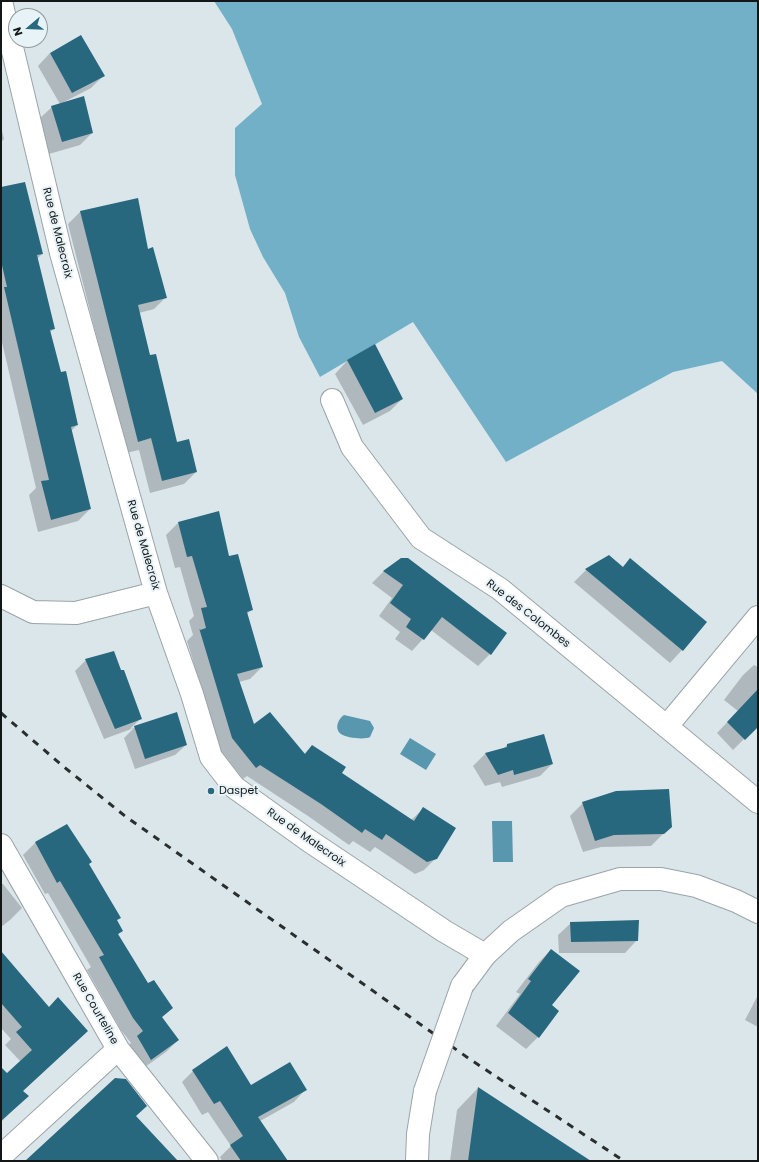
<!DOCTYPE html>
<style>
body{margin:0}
#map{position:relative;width:759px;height:1162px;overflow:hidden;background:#dbe6eb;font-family:Poppins,sans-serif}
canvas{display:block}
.frame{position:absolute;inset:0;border:2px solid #131718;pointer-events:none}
.north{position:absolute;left:8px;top:8px;width:40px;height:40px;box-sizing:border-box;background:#e8f3f8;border:1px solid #939b9e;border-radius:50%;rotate:251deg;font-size:11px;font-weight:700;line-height:16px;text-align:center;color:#131718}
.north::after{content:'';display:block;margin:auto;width:14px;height:18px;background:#2a687e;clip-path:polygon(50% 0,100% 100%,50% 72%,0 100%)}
</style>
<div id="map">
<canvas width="759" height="1162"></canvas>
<div class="frame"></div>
<div class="north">N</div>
</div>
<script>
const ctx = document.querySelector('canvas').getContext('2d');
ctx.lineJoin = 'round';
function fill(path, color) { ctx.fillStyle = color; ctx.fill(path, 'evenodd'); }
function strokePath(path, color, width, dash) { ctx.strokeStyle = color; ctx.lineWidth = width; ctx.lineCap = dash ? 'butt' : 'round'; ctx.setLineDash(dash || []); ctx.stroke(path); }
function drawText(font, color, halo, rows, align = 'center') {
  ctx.font = font + ' Poppins,sans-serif'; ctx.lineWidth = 4; ctx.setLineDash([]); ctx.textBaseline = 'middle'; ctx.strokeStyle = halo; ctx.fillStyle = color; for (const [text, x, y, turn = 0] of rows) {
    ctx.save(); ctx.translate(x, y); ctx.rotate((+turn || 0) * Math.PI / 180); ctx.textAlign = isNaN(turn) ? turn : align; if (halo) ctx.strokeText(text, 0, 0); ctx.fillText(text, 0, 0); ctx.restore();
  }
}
const forest = new Path2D(`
 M214,1H758V394L722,361L673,372L506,462L413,322L320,377L299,337L285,293L263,257L250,229L235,175V128L262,104L232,29Z`);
const water = new Path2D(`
 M344,715L370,721L374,728L370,737C365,740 346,738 341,734C334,729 338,719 344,715Z
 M410,738L436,754L426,770L400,754Z
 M492,821H512L513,862H493Z`);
const shadow = new Path2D(`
 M50,53L103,76L91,88L64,102L92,133L80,145L49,154L39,119L52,107L60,104L38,66Z
 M1,127L4,139L1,142Z
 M1,189L42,254L37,259L54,329L49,333L60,373L77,425L71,431L90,509L78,521L38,532L29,495L36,488L1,338Z
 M138,199L147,250L166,297L154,309L139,313L149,357L177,443L196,472L184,484L150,493L139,450L126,453L68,224L80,212Z
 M375,346L402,399L390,411L363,425L335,374L347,361Z
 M178,523L229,557L251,610L246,615L262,667L250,679L239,682L254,725L304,754L312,746L340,773L411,820L423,809L436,858L424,870L415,874L375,847L370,852L353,841L349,845L308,816L247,776L243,779L220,750L187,641L193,635L189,621L194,616L180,567L175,568L166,535Z
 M609,556L622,568L630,560L705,622L682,650L670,663L574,582L586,570Z
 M408,559L490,654L478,666L431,630L412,651L395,639L400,632L379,616L392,598L372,583L384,571Z
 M86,660L140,719L130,729L176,713L186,745L175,755L135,769L124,738L134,728L104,739L75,671Z
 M754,665L758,667V725L733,750L717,733L738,711L724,700L743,675Z
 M507,745L552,764L540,776L502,787L500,782L485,786L473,766L485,754L503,749Z
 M583,803L671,826L651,846L601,847L583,852L570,816Z
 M67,825L119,918L116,921L122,931L117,935L147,985L172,1008L161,1018L178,1040L166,1052L138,1072L125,1049L131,1043L121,1030L87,970L91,967L48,893L45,894L23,855L35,843Z
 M1,884H3L22,908L10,920L1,927Z
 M571,923L637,940L625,953H559L558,935Z
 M551,950L550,1005L538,1037L526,1049L496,1026L520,994L516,992L539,962Z
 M1,953L48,1008L22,1091L27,1096L1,1122V1079L21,1062L5,1045L11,1039L1,1028Z
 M758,995V1027L745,1020Z
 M193,1071L250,1087L305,1090L294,1102L260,1121L287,1161H222L220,1157L231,1146L208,1112L202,1115L182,1082Z
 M478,1088L567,1146L565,1161H450L457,1110Z`);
const building = new Path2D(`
 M81,35L105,76L72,93L50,53Z
 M84,96L93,133L62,142L51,106Z
 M25,182L43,254L37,255L55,329L50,330L61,372L66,371L78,425L71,427L91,509L51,520L41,481L49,480L4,287H7L1,261V187Z
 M138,198L148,249L153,247L167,298L138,305L150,355L156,354L177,442L189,439L197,472L162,481L151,438L138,442L80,211Z
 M375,344L403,399L375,413L347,360Z
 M219,511L229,556L238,554L253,610L247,612L263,667L237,674L254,724L270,712L305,754L312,745L346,767L342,773L414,821L423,807L456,828L437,859L427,862L386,834L382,840L365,829L362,833L321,804L260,765L256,768L232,738L199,628L200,630L206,628L201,608L207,607L192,556L187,557L178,522Z
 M609,555L623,567L630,558L707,622L683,651L585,569Z
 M401,558H408L507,633L491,655L442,617L424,640L406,627L411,619L390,603L403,585L383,571Z
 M114,651L121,670H124L142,719L115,729L85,659Z
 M758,689V727L745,740L727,722Z
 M177,712L187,745L145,759L134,726Z
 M544,734L553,764L514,775L513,770L498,775L485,753L507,747V744Z
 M669,789L672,827L664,834L614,835L595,841L582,802L616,791Z
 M67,824L92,862L89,864L121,918L117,920L123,931L118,934L148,983L154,980L173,1008L162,1017L179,1040L151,1060L137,1036L143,1031L133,1018L99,957L104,955L60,881L57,883L35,842Z
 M639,920L638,941L571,942L570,922Z
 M551,949L580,971L552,1005L559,1011L539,1038L508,1013L531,981L528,979Z
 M1,951L49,1007L58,997L88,1031L23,1091L29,1096L1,1121V1067L7,1073L32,1050L16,1032L22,1027L1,1003Z
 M227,1046L251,1085L290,1062L307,1090L258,1117L288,1161H241L230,1145L243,1136L220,1101L214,1104L192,1070Z
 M115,1078L126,1079L147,1106L136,1116L178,1161H25Z
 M478,1087L591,1161H468Z`);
const minor = new Path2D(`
 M1,1L61,253L156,593L192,694L211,757L234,787L308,840L444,931L485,955
 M332,400L352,447L421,538L500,589L758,802
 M1,596L33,612L76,613L156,593
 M667,726L758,617
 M1,845L118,1049L207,1161
 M1,1156L118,1049`);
const secondary = new Path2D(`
 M462,986L485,955L511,931L561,896L620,879H661L696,886L736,901L758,912
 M417,1161L418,1134L425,1091`);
const rail = new Path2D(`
 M1,713L64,767L125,816L471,1060L624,1161`);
const secondaryBridge = new Path2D(`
 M425,1091L462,986`);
const markers = [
 [211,791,4,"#2a687e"]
];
const streetNames = [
 ["Rue de Malecroix",57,233,76],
 ["Rue de Malecroix",143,545,74],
 ["Rue des Colombes",528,614,38],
 ["Rue de Malecroix",306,838,35],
 ["Rue Courteline",95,1009,60]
];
const poiNames = [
 ["Daspet",219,791]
];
fill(forest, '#71b0c7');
fill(water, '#5997ae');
fill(shadow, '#0003');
fill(building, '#28687e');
strokePath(minor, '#9aa4a8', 24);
strokePath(secondary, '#9aa4a8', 24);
strokePath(minor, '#fff', 22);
strokePath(secondary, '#fff', 22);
strokePath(rail, '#292e2f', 3, [7, 7]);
strokePath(secondaryBridge, '#9aa4a8', 24, []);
strokePath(secondaryBridge, '#fff', 22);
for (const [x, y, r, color] of markers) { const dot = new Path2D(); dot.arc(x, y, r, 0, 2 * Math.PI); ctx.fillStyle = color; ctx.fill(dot); strokePath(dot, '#e8f3f8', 1.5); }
drawText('11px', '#131718', '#e8f3f8', streetNames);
drawText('11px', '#131718', '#e8f3f8', poiNames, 'left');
</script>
